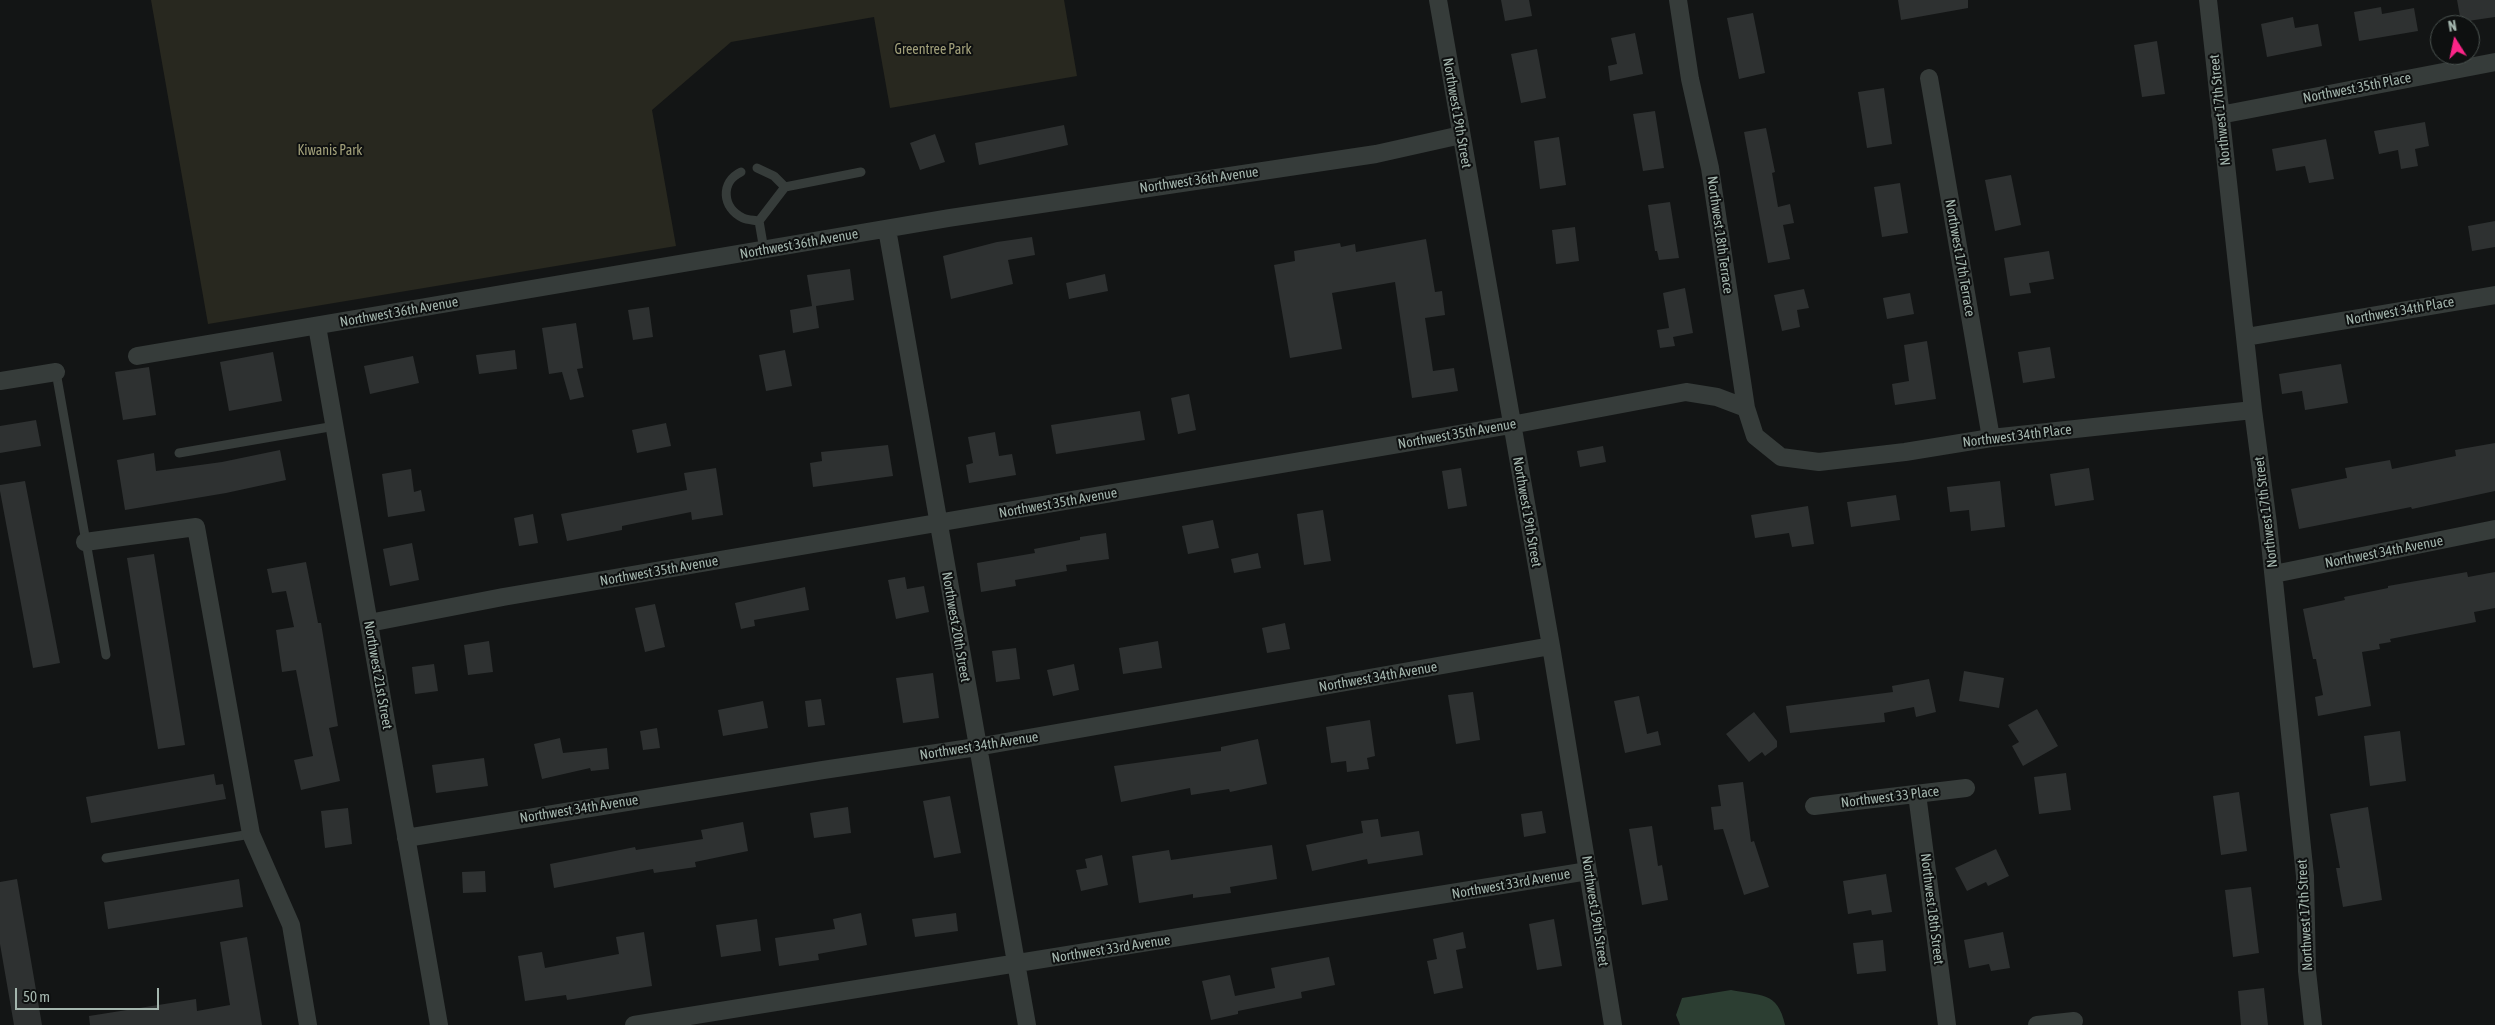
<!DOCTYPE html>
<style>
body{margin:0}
#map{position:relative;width:2495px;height:1025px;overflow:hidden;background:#131515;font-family:"Asap Condensed",sans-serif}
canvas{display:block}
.north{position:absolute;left:2430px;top:15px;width:50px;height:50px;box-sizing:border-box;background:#0e1010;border:1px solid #4a524f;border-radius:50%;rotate:350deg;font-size:14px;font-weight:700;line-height:20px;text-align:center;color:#a4b6ae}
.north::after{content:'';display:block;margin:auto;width:18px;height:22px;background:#fb2588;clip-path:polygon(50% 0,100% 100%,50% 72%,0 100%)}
.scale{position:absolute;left:15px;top:988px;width:144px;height:22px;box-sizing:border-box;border:2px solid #a4b6ae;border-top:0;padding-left:6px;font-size:15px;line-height:18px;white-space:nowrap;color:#a4b6ae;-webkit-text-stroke:4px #0e1010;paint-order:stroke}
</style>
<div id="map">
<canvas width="2495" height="1025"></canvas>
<div class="north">N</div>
<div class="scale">50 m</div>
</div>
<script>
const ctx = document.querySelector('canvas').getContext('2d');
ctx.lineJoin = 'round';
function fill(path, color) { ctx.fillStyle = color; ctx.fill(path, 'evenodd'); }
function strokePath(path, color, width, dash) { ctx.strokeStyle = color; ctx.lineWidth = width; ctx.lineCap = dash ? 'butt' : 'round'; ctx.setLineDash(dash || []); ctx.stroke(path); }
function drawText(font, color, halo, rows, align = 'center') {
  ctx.font = font + ' "Asap Condensed",sans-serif'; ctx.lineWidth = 4; ctx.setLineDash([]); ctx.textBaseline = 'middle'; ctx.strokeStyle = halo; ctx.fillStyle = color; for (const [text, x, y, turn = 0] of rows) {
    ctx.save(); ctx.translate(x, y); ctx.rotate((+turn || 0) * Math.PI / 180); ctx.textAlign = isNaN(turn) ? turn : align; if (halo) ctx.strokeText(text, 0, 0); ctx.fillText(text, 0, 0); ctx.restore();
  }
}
const green = new Path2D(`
 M151,0H1064L1077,76L890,108L874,17L731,42L652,110L676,246L208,324Z`);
const water = new Path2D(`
 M1731,990C1760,996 1778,991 1785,1025H1680L1676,1015L1682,998Z`);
const building = new Path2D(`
 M1501,0H1529L1532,16L1505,21Z
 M1898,0H1968V8L1901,20Z
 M2457,0H2495V17L2461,22Z
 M2381,7L2382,14L2414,8L2418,31L2359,41L2354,12Z
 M1753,13L1765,73L1739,79L1727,18Z
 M2293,17L2295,28L2318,24L2322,46L2267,57L2261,24Z
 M1635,33L1643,74L1610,81L1608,66L1617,64L1611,38Z
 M2157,41L2165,94L2142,97L2134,45Z
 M1537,49L1546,98L1521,103L1511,54Z
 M1884,88L1892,144L1867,148L1858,92Z
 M1655,111L1664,168L1643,171L1633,114Z
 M2425,122L2429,146L2415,149L2418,166L2401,169L2398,150L2379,154L2374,131Z
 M1064,125L1068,145L979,165L975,143Z
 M1766,128L1775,172L1772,173L1778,207L1790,204L1794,223L1783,225L1790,259L1768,263L1744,132Z
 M935,134L945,162L920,170L910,143Z
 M1559,137L1566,185L1540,189L1534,141Z
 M2326,139L2334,179L2309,183L2305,166L2276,171L2272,149Z
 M2011,175L2021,225L1995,231L1985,180Z
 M1900,183L1908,233L1882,237L1874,187Z
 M1670,202L1679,258L1659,260L1657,251H1655L1648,205Z
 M2495,221V247L2472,251L2468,226Z
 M1575,227L1579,261L1556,264L1552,230Z
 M1032,237L1035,255L1008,260L1013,284L951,299L943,256L997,242Z
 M1426,239L1435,292L1442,291L1445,315L1425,318L1433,371L1454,368L1458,391L1412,398L1395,282L1332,293L1342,349L1290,358L1274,265L1295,261L1294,251L1340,243L1341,247L1355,244L1356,252Z
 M2049,251L2054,279L2029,283L2031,293L2010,296L2004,258Z
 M850,269L854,300L816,306L819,328L793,333L790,310L812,306L807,275Z
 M1105,274L1108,291L1069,299L1066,283Z
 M1685,288L1693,333L1673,337L1675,346L1660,348L1657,330L1669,328L1663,293Z
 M1804,289L1809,308L1797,310L1800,327L1782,331L1774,295Z
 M1910,293L1914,314L1887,319L1883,298Z
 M649,307L653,337L633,340L628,310Z
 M576,323L583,368L577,369L584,397L570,400L562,372L549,374L542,328Z
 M1927,341L1936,399L1895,405L1892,384L1909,381L1904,345Z
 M2050,347L2055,378L2023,383L2018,352Z
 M515,350L517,369L479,374L476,355Z
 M785,350L792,386L766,391L759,355Z
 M273,352L282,401L229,411L220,362Z
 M413,356L419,383L370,394L364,366Z
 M2341,364L2348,403L2305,410L2302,391L2282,394L2279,374Z
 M149,367L156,415L123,420L115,372Z
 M1189,394L1196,430L1178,434L1171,398Z
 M1140,411L1145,440L1056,454L1051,425Z
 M36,420L41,446L0,453V426Z
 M666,423L671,446L637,453L632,430Z
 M995,432L999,456L1012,454L1016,475L969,483L966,465L973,463L968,437Z
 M2495,443V491L2412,509L2411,507L2299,529L2291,489L2347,478L2345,468L2390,460L2392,469L2456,456L2455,450Z
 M888,445L893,476L813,487L810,463L822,461L821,452Z
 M1603,446L1606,462L1580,467L1577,451Z
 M280,450L286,480L226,493L125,510L117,460L154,453L156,471L222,462Z
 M716,468L723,515L692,520L691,512L622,526V530L567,541L561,514L687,490L684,473Z
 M1461,468L1467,506L1448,509L1442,471Z
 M2089,468L2094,500L2055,506L2050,474Z
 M411,469L414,492L421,490L425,511L388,517L382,474Z
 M25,481L60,663L33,668L0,491V485Z
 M2000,481L2005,527L1971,531L1969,510L1950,512L1947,487Z
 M1896,495L1900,520L1851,527L1847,502Z
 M1808,506L1814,544L1792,547L1789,533L1755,538L1751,515Z
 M1323,510L1331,561L1304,565L1297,514Z
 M533,514L538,543L519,546L514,518Z
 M1213,520L1219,548L1188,554L1182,526Z
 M1106,533L1109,559L1066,565L1067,571L1015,580L1016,586L981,592L977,563L1035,553L1034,549L1080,540V537Z
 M412,543L419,580L390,586L383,549Z
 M1258,553L1261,568L1234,573L1231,559Z
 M154,554L185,745L158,749L127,558Z
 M306,562L318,623H321L338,726L329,728L340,781L301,790L294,760L313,756L296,670L282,672L276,630L294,627L286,591L272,593L267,569Z
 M2467,572L2468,577L2495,572V608L2474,612L2476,622L2390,639L2391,642L2379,644L2380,649L2362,652L2371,706L2318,716L2315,697L2323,695L2316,659H2313L2303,609L2345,600L2344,597L2388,588V586Z
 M905,577L907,589L924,586L929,612L896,619L888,580Z
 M805,587L809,610L754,620L755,626L741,629L735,603Z
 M655,604L665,647L645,652L635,608Z
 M1285,623L1290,649L1267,653L1262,628Z
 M489,641L493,672L468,675L464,645Z
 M1158,641L1162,668L1123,674L1119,648Z
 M1016,648L1020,679L996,682L992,651Z
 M434,664L438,691L415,694L412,667Z
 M1074,664L1079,690L1053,696L1047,670Z
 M1964,671L2004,678L1999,708L1959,701Z
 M933,673L939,718L903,723L896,678Z
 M1929,679L1936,712L1916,717L1914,707L1884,713L1885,722L1790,733L1786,706L1893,692L1892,686Z
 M1473,692L1480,740L1456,744L1448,695Z
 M1639,696L1647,734L1658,731L1661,745L1625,753L1614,701Z
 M821,699L825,725L808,727L805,701Z
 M763,701L768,728L723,736L718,710Z
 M2037,709L2058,746L2023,766L2012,746L2019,742L2008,725Z
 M1754,712L1777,741V747L1765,756L1762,752L1749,762L1726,734Z
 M1370,720L1375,756L1367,758L1369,769L1347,772L1346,761L1331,763L1326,727Z
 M657,728L660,748L643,750L640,731Z
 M2400,731L2406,781L2370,786L2364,736Z
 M560,738L563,753L607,748L609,769L591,771L590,768L542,779L534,744Z
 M1258,739L1267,784L1230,792L1229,789L1191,795L1190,788L1121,802L1114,766L1221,751V747Z
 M484,758L488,786L436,793L432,765Z
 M2066,773L2071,810L2039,814L2034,777Z
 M214,774L216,785L223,784L226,799L91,823L86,797Z
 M1743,782L1751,842L1754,841L1769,887L1744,895L1723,829L1714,830L1711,807L1721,806L1718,785Z
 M2239,792L2247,851L2221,855L2213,796Z
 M950,796L961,853L934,858L923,801Z
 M848,807L851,833L814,838L810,813Z
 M2368,807L2382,900L2343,907L2336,868H2340L2330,814Z
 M348,808L352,844L325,848L321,811Z
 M1542,811L1546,833L1524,837L1521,814Z
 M1378,819L1381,837L1419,831L1423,855L1368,864L1367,859L1312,871L1306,845L1363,833L1361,821Z
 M743,822L748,851L695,862L696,867L654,873L653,869L554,888L550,864L635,847L636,850L703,839L701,830Z
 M1652,826L1658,866L1662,865L1668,900L1642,905L1629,829Z
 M1272,845L1277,879L1230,887L1231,893L1193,898V894L1139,903L1132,856L1169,850L1171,860Z
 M1996,849L2009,876L1988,886L1986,882L1967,891L1955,868Z
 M1102,855L1108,885L1081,891L1076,870L1087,868L1085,859Z
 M485,871L486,892L463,893L462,872Z
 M1886,874L1892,912L1872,915L1871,910L1848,914L1843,881Z
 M17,879L42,1025H14L0,944V882Z
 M239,879L243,907L108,929L104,902Z
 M2251,887L2259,953L2233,957L2225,890Z
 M861,913L867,945L818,954L819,960L779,966L775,938L835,929L833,919Z
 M956,913L958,931L915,937L912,919Z
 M757,919L761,951L721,957L716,925Z
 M1554,919L1562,966L1537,970L1529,924Z
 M644,932L652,986L567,1000L566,995L525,1001L518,956L542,952L545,968L619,954L616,937Z
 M1463,932L1466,948L1456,950L1463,988L1434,994L1427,961L1437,959L1433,939Z
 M2003,932L2010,968L1991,971L1989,964L1969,968L1964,940Z
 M247,937L262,1025H90L89,1016L196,999L197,1011L230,1005L220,942Z
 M1883,940L1886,971L1857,974L1853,943Z
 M1329,957L1335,985L1301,992L1302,998L1238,1011V1014L1211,1020L1202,981L1230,975L1235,996L1275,988L1271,968Z
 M2264,988L2268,1025H2241L2238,991Z`);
const service = new Path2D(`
 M757,168L774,176L785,187
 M741,172C720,182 722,208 743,218C747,220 754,220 759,221
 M764,250L759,221L785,187L861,172
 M56,372L106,655
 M179,453L335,426
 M106,858L251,834`);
const minor = new Path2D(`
 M1438,0L1551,646L1613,1025
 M1678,0L1690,79L1710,168L1746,408L1755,436L1781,457L1819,462L1905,452L1991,438L2253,410
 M2208,0L2253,410L2268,524L2305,876L2307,971L2313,1025
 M1929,78L1991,438
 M2220,115L2495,62
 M887,229L1027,1025
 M317,326L439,1025
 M2246,337L2495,295
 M137,356L949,218L1376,154L1461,135
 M0,381L56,372
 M85,542L196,527L251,834L291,925L308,1025
 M2274,574L2495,529
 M369,623L503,597L1511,425L1686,392L1717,397L1746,408
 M1917,794L1947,1025
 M1814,806L1966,788
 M406,838L823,770L977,747L1551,646
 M634,1025L1588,871
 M2037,1025L2074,1021`);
const parkNames = [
 ["Greentree Park",933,50],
 ["Kiwanis Park",330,151]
];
const streetNames = [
 ["Northwest 35th Place",2357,88,-11],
 ["Northwest 17th Street",2220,110,-96],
 ["Northwest 19th Street",1457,113,80],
 ["Northwest 36th Avenue",1199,180,-8],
 ["Northwest 18th Terrace",1720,235,82],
 ["Northwest 36th Avenue",799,244,-10],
 ["Northwest 17th Terrace",1960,258,80],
 ["Northwest 34th Place",2400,311,-10],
 ["Northwest 36th Avenue",399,312,-10],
 ["Northwest 35th Avenue",1457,434,-10],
 ["Northwest 34th Place",2017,436,-7],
 ["Northwest 35th Avenue",1058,503,-10],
 ["Northwest 19th Street",1527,512,80],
 ["Northwest 17th Street",2266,512,-97],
 ["Northwest 34th Avenue",2384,552,-11],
 ["Northwest 35th Avenue",659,571,-10],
 ["Northwest 20th Street",956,627,80],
 ["Northwest 21st Street",378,675,80],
 ["Northwest 34th Avenue",1378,677,-10],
 ["Northwest 34th Avenue",979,746,-9],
 ["Northwest 33 Place",1890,797,-7],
 ["Northwest 34th Avenue",579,809,-9],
 ["Northwest 33rd Avenue",1511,884,-10],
 ["Northwest 18th Street",1932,909,83],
 ["Northwest 19th Street",1595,911,81],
 ["Northwest 17th Street",2305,915,-93],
 ["Northwest 33rd Avenue",1111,949,-9]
];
fill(green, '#28281f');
fill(water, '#2c3e32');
fill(building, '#2e3131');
strokePath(service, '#363c3a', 9);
strokePath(minor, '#363c3a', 18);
drawText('14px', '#a2a07a', '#0e1010', parkNames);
drawText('14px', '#a4b6ae', '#0e1010', streetNames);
</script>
